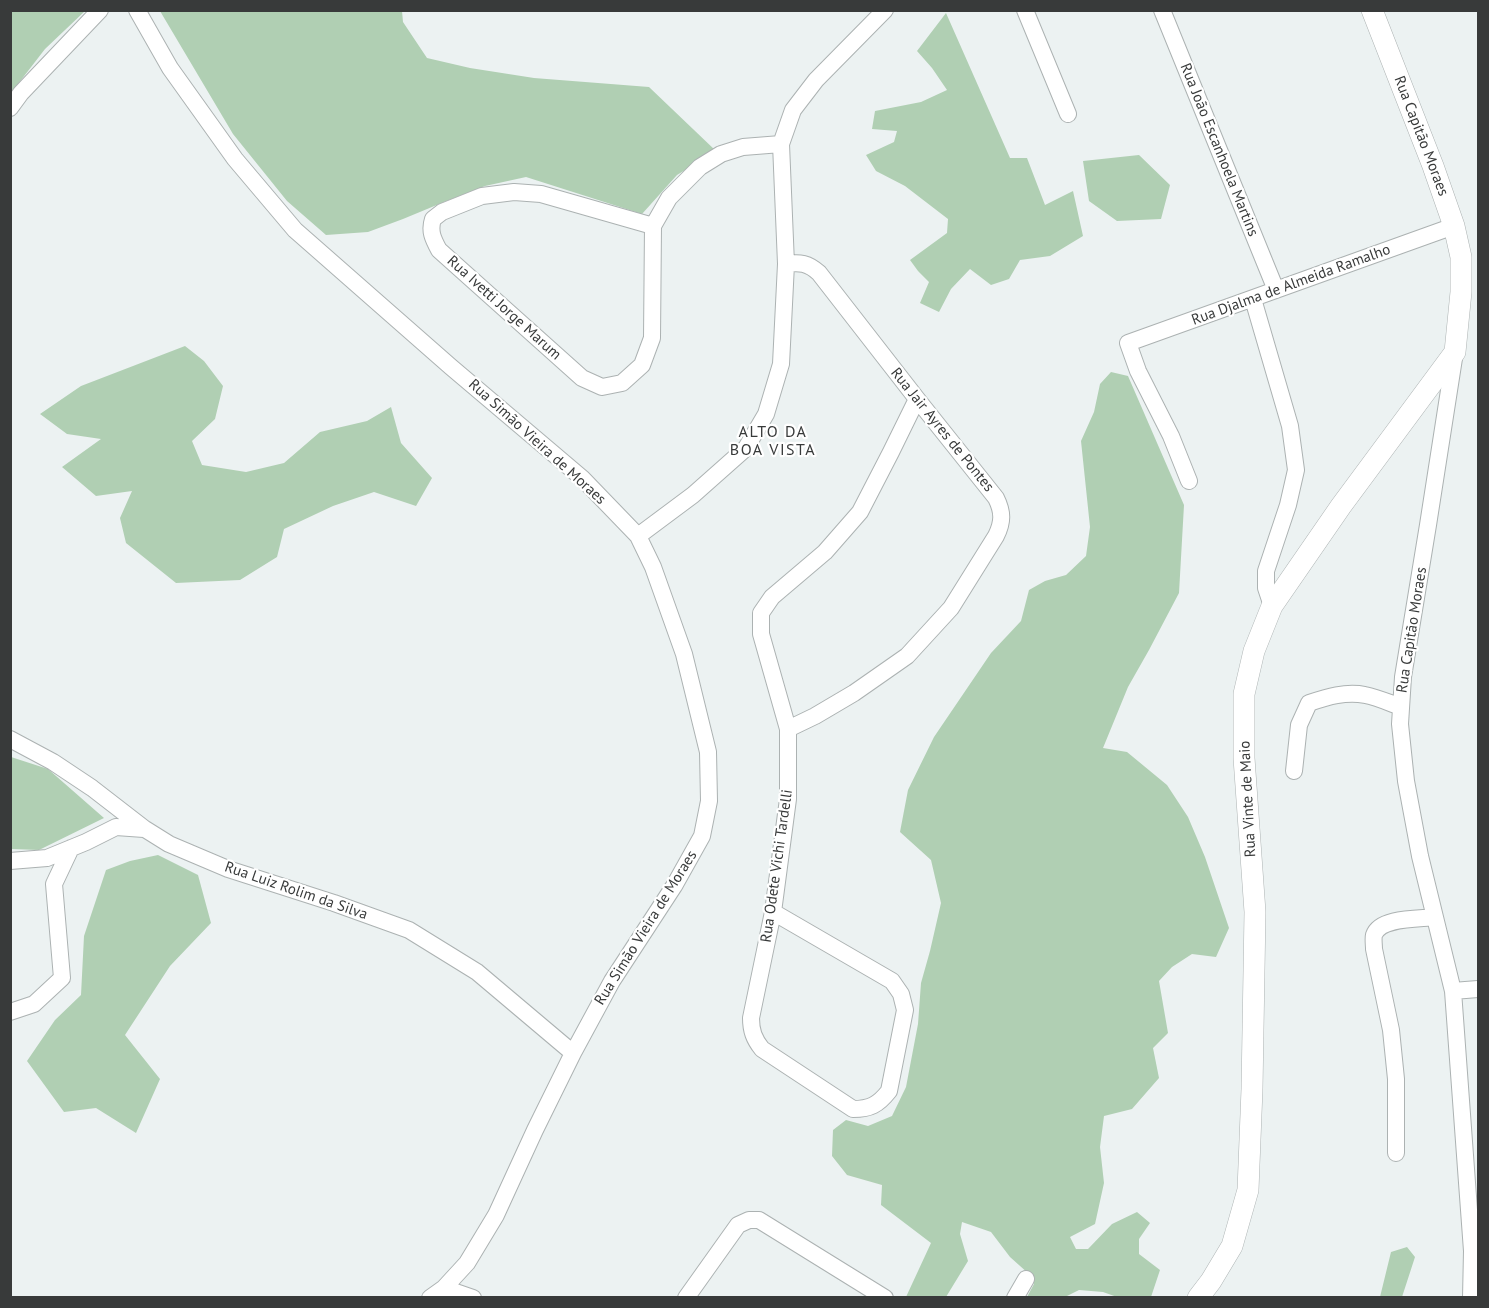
<!DOCTYPE html>
<meta charset="utf-8">
<style>
body{margin:0}
#map{position:relative;width:1489px;height:1308px;overflow:hidden;background:#ecf2f2;font-family:"PT Sans",sans-serif}
canvas{display:block}
.frame{position:absolute;inset:0;border:12px solid #383a3a;pointer-events:none}
</style>
<div id="map">
<canvas width="1489" height="1308"></canvas>
<div class="frame"></div>
</div>
<script>
const ctx = document.querySelector('canvas').getContext('2d');
ctx.lineJoin = 'round';
function fill(path, color) { ctx.fillStyle = color; ctx.fill(path, 'evenodd'); }
function strokePath(path, color, width, dash) { ctx.strokeStyle = color; ctx.lineWidth = width; ctx.lineCap = dash ? 'butt' : 'round'; ctx.setLineDash(dash || []); ctx.stroke(path); }
function drawText(font, color, halo, rows, align = 'center') {
  ctx.font = font + ' "PT Sans",sans-serif'; ctx.lineWidth = 4.5; ctx.setLineDash([]); ctx.textBaseline = 'middle'; ctx.strokeStyle = halo; ctx.fillStyle = color; for (const [text, x, y, turn = 0] of rows) {
    ctx.save(); ctx.translate(x, y); ctx.rotate((+turn || 0) * Math.PI / 180); ctx.textAlign = isNaN(turn) ? turn : align; if (halo) ctx.strokeText(text, 0, 0); ctx.fillText(text, 0, 0); ctx.restore();
  }
}
const green = new Path2D(`
 M11,11H85L45,49L11,93Z
 M160,11H402L403,22L427,58L470,68L534,78L649,87L716,151L677,175L642,214L526,177L485,186L444,202L403,219L368,232L326,235L287,201L233,134Z
 M946,13L1010,158H1027L1045,205L1073,191L1083,236L1050,256L1020,260L1009,279L991,285L970,269L951,289L939,312L920,303L929,282L918,271L910,260L947,233L948,219L905,186L876,171L866,155L894,142L897,131L872,129L875,111L921,102L947,90L932,68L917,51Z
 M1139,155L1170,185L1161,219L1117,221L1089,201L1083,161Z
 M185,346L204,361L223,386L215,419L192,441L202,465L246,472L284,463L320,432L367,421L391,407L401,443L432,478L416,506L374,492L333,506L284,529L277,557L240,580L176,583L126,543L120,518L132,491L96,496L62,467L101,439L67,434L40,414L81,386Z
 M1111,372L1128,376L1184,505L1179,593L1149,650L1128,687L1103,748L1127,752L1167,785L1188,817L1205,857L1229,928L1216,957L1192,954L1172,967L1159,981L1168,1033L1153,1048L1159,1078L1132,1109L1104,1116L1100,1147L1104,1183L1095,1224L1070,1237L1076,1249H1088L1112,1224L1137,1212L1150,1223L1139,1239V1254L1160,1270L1151,1297H1117L1103,1292L1079,1290L1065,1297H1027L1034,1284L1029,1274L1010,1257L991,1232L962,1222L960,1234L968,1261L946,1297H906L931,1243L881,1205L882,1185L847,1175L832,1156L833,1130L846,1120L868,1126L892,1116L906,1087L918,1024L921,983L930,951L941,903L931,860L900,832L908,790L934,737L991,653L1021,621L1029,590L1045,581L1066,575L1086,556L1090,527L1081,441L1094,412L1100,384Z
 M11,757L48,769L104,818L39,850L11,849Z
 M158,855L198,875L211,923L170,966L125,1035L160,1079L136,1133L96,1108L64,1112L27,1061L55,1020L81,995L84,936L106,870L130,861Z
 M1407,1247L1415,1257L1402,1297H1380L1391,1252Z`);
const minor = new Path2D(`
 M137,10L170,68L235,159L295,230L451,367L582,478L638,536L653,567L684,654L708,752L709,801L702,836L674,886L612,981L573,1053L535,1130L496,1215L467,1263L444,1288L430,1298
 M1025,10L1068,114
 M1162,10L1276,290
 M10,108L21,93L100,10
 M653,226L541,194L514,192L482,196L442,212L433,219C429,231 433,239 439,250L582,378L602,387L622,383L642,365L652,338L653,226L669,198L700,167L721,154L743,147L781,144
 M786,264C800,262 808,263 819,273L917,399L996,498C1003,512 1003,522 996,536L951,608L907,656L854,693L815,716L788,729
 M1253,299L1290,426L1296,470L1288,505L1266,571V588L1272,606
 M1455,352L1428,525L1403,677L1400,724L1406,781L1420,856L1453,991L1472,1251L1471,1298
 M1189,481L1171,436L1138,371L1128,343L1454,226
 M638,536L693,495L746,448L766,414L781,364L786,264L781,144L793,110L816,80L885,10
 M10,739L53,762L92,788L145,829L169,844L228,869L334,903L409,930L477,972L573,1053
 M1294,771L1299,725L1309,703C1327,697 1346,691 1365,695C1376,697 1390,703 1401,707
 M10,861L47,858L86,842L116,827L144,829
 M773,912L892,981L901,994L905,1010L889,1091C878,1105 870,1109 853,1109L762,1049C754,1039 751,1031 751,1018L773,912L788,799V729L761,634V613L772,597L825,552L860,512L891,452L917,399
 M1453,991L1478,989
 M10,1012L34,1004L62,978L54,884L71,848
 M1396,1153V1079L1391,1030L1374,949C1374,945 1373,939 1374,935C1380,917 1419,919 1435,917
 M444,1288L473,1298
 M686,1298L738,1225L749,1220H759L885,1298
 M1015,1298L1026,1279`);
const major = new Path2D(`
 M1198,1298L1211,1281L1232,1246L1248,1190L1252,1089L1255,912L1244,758V694L1254,651L1272,606L1341,506L1455,352L1461,292V257L1454,226L1433,166L1372,10`);
const streetNames = [
 ["Rua Capitão Moraes",1421,136,69],
 ["Rua João Escanhoela Martins",1219,150,68],
 ["Rua Djalma de Almeida Ramalho",1291,285,-20],
 ["Rua Ivetti Jorge Marum",504,308,42],
 ["Rua Jair Ayres de Pontes",942,430,51],
 ["Rua Simão Vieira de Moraes",537,442,42],
 ["Rua Capitão Moraes",1412,630,-81],
 ["Rua Vinte de Maio",1248,799,-93],
 ["Rua Odete Vichi Tardelli",777,866,-82],
 ["Rua Luiz Rolim da Silva",296,891,19],
 ["Rua Simão Vieira de Moraes",646,928,-58]
];
const neighbourhoodNames = [
 ["ALTO DA",773,432],
 ["BOA VISTA",773,450]
];
fill(green, '#b0cfb3');
strokePath(minor, '#acb2b2', 18);
strokePath(major, '#acb2b2', 22);
strokePath(minor, '#fff', 16);
strokePath(major, '#fff', 21);
drawText('15px', '#383a3a', '#fff', streetNames);
ctx.letterSpacing = '1.5px';
drawText('16px', '#383a3a', '#fff', neighbourhoodNames);
ctx.letterSpacing = '0px';
</script>
